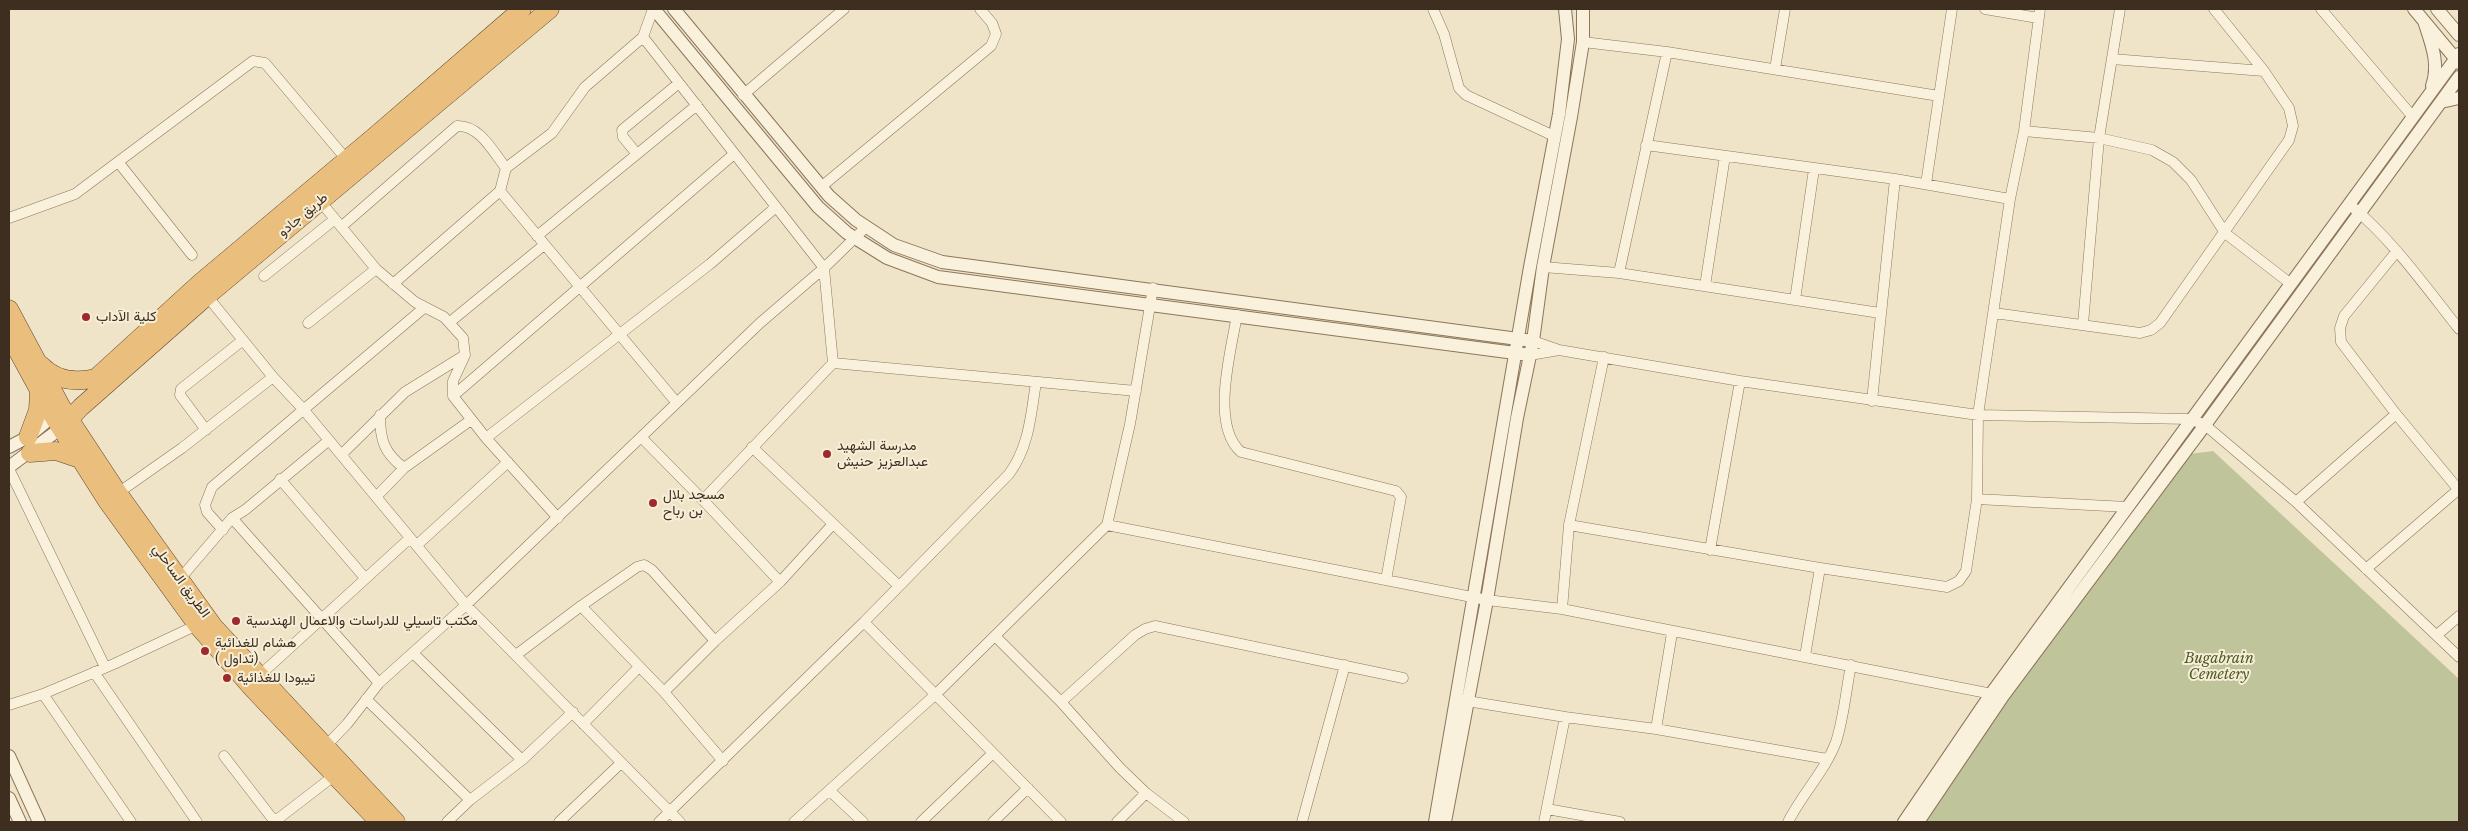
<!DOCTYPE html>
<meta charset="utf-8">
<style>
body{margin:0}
#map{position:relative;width:2468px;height:831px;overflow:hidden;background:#f0e4c8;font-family:"Libre Baskerville",serif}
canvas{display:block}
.frame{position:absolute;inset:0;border:10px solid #3d2e20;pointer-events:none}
</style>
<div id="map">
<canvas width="2468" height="831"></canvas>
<div class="frame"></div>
</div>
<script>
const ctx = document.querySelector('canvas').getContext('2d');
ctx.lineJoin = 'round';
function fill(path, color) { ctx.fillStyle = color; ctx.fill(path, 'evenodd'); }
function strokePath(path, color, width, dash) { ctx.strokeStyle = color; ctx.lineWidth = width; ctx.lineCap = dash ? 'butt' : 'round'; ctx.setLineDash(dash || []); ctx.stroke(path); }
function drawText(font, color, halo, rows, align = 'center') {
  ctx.font = font + ' "Libre Baskerville",Vazirmatn,serif'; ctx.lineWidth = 4; ctx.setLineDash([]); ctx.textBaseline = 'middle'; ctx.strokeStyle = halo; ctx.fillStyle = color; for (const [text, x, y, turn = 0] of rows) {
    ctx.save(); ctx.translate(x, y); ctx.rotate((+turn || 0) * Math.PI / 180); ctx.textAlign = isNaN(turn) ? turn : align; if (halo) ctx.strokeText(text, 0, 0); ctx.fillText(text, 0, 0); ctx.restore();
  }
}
const cemetery = new Path2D(`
 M2213,451L2459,679V822H1922L1998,708L2182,455Z`);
const minor = new Path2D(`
 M1433,9L1444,34L1459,88L1466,95L1554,136
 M1985,9L2038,18
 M2321,9L2413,117
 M643,37L824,268L833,363L1136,391
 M1583,42L1667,52L1939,96
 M2112,59L2264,71
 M1775,69L1785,9
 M743,95L844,9
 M2024,131L2099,138L2152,150L2173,162L2191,180L2225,233L2291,284
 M1646,145L1895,179L2010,199
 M637,154L623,137L622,130L679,83
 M119,163L192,255
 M506,168L552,133L585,87L643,37L653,9
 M1926,184L1952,9
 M821,187L991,46L996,34L992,23L980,9
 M320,201L376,269L415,302L444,317L463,338L465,355L453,381V396L486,438L558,518
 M2349,204C2392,239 2425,286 2459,329
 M9,218L75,194L253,61L265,63L347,160
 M341,227L457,126C480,125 493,152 506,168L500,191
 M537,236L697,105
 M2397,251L2344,316L2340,328L2341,342L2396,414L2458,489
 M1543,267L1619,273L1880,313
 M1619,273L1667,52
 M264,276L335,219
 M393,284L500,191L676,402
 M1705,286L1725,156
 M207,296L273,377L303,409L466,605L680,822
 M1795,300L1814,169
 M1994,313L2140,333L2151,330L2160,323L2289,140L2293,126L2289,108L2264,71L2214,9
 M1237,315C1231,351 1210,425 1241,452L1396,491L1401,497L1386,580
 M450,322L544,245
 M308,323L376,269
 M2083,324L2099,138L2120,9
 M1533,341L1559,350L1740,381L1978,415L2190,419L2205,425L2296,502L2459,657
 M1530,355L1559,350
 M453,396L734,154
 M1872,401L1895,179
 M380,415C380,440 384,453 404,468
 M206,430L180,395L181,389L243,340
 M641,437L703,500L780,582
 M486,438L710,264L776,207
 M752,447L899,586
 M341,455L405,392L465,355
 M9,469L105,667
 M280,479L365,578
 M118,493L182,448L273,377
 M376,497L404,468L471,420
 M1977,499L2127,507
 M703,500L833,363
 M2296,502L2396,414
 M232,518L379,683
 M1107,525L1487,600L1562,609L1997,695
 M1569,525L1820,568L1947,587L1959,581L1966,571L1977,499L1978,415L2010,199L2024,131L2040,9
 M223,530L207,512L205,505L212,487L425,307
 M417,545L508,462
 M1710,550L1740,381
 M2366,569L2459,489
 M179,580L232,518L245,510L328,441
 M1562,609L1569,525L1604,357
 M864,622L1061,822
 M2437,635L2459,616
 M995,636L1061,702L1120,768L1146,793L1184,822
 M715,641L652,570L644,565L637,567L581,606L664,692L723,761
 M413,653L522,760
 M516,655L581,606
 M1805,656L1820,568
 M94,672L197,822
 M259,676L410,538
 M664,692L715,641L780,582L833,524
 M43,694L131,822
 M366,699L470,800
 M1461,700L1565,717L1656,729L1827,759
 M1061,702L1135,635L1145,629L1155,626L1403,678
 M9,705L43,694L114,664L197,625
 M583,724L639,667
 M1656,729L1672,633
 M323,749L347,724L379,683L466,605L760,323L824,268L866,227
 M224,756L275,822
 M830,791L863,822
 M1547,809L1620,822
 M274,822L335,775
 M447,822L470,800L522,760L573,712
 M559,822L621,763
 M659,822L864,622L1009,474C1029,447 1031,415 1036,382
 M794,822L936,694L1107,525L1130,424L1153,288
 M921,822L992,754
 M993,822L1028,788
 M1117,822L1146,793
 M1302,822L1345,665
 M1544,822L1565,717
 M1788,822C1802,794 1825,771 1836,742C1844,717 1846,690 1851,665`);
const tertiary = new Path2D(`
 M654,9L818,207L847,233L887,258L938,277L1530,355
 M674,9L829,196L856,220L894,245L942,262L1533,341
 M2414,9L2459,63
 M2437,9L2459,35
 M2424,21C2431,43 2440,63 2432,86
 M2441,102L2459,98
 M9,447L28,437L53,416
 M9,467L61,428
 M9,756L39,822
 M9,798L20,822
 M1435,822L1530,267L1559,114L1568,39L1565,9
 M1445,822L1487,600L1517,418L1533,341L1543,267L1571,117L1583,42V9
 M1904,822L1991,694L2459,54
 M1918,822L2003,696L2205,425L2459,77`);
const trunk = new Path2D(`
 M9,309L62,408L118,493L214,627L396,822
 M10,337L53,416L107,501L197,625L252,688L379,822
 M41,365C56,381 75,383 96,378
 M97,377L200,283L375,136L522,9
 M63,426L81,407L207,296L550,9
 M28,437L38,410L39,391
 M30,453L56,451L80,459`);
const markers = [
 [86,317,5,"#9e2a2b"],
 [827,454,5,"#9e2a2b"],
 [653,503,5,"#9e2a2b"],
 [236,621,5,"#9e2a2b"],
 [205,651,5,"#9e2a2b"],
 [227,678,5,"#9e2a2b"]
];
const streetNames = [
 ["طريق جادو",303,215,-40],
 ["الطريق الساحلي",181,581,54]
];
const poiNames = [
 ["كلية الآداب",96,317],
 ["مدرسة الشهيد",837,446],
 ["عبدالعزيز حنيش",837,462],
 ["مسجد بلال",663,495],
 ["بن رباح",663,511],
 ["مكتب تاسيلي للدراسات والاعمال الهندسية",246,621],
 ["هشام للغدائية",215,643],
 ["( تداول)",215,659],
 ["تيبودا للغذائية",237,678]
];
const parkNames = [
 ["Bugabrain",2219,659],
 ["Cemetery",2219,675]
];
fill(cemetery, '#bfc49a');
strokePath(minor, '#8d765c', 11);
strokePath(tertiary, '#8d765c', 14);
strokePath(trunk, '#5b4430', 19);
strokePath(minor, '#faf1dc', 10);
strokePath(tertiary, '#faf1dc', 12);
strokePath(trunk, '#eabe7c', 18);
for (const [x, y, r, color] of markers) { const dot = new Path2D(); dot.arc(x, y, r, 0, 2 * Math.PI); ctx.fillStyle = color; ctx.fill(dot); strokePath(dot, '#f7eed8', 2); }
drawText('14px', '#3d2e20', '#f7eed8', streetNames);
drawText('14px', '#3d2e20', '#f7eed8', poiNames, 'left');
drawText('italic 14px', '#4d5a26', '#f7eed8', parkNames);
</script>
